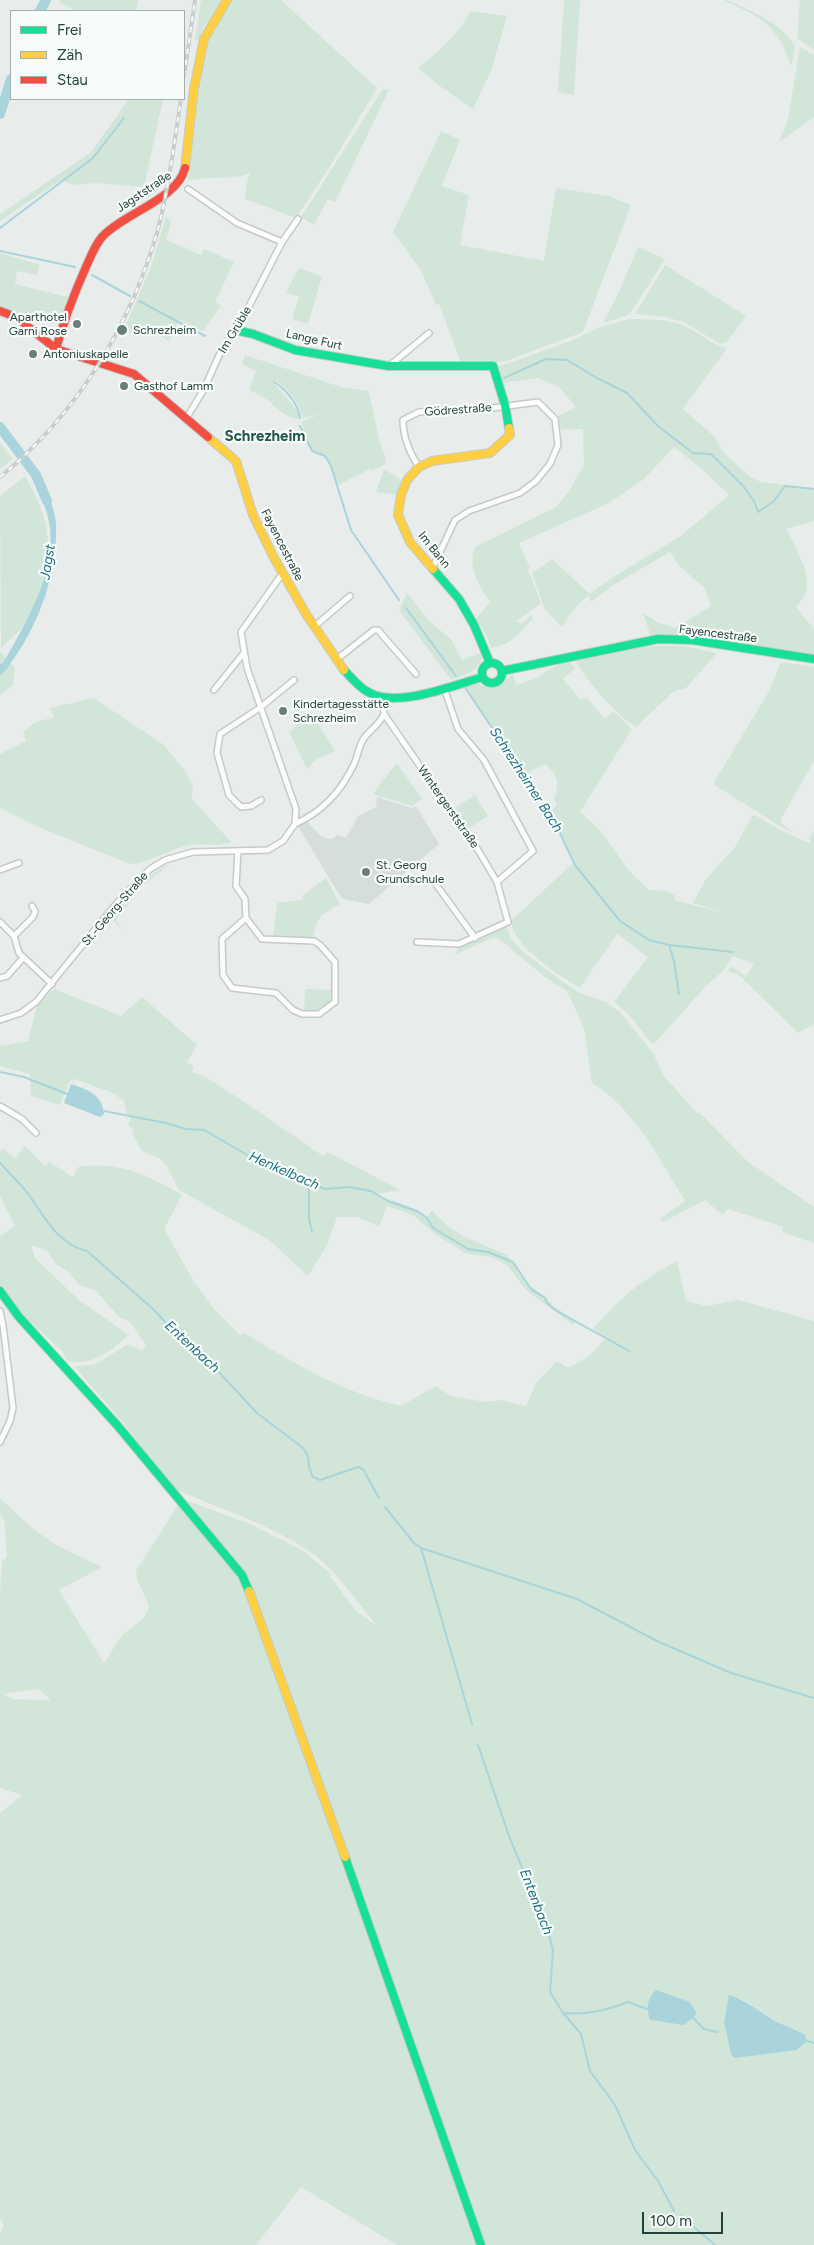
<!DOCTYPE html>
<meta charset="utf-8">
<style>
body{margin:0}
#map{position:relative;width:814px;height:2245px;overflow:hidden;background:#e8edeb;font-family:Figtree,sans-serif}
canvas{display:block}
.legend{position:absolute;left:10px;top:10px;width:175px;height:90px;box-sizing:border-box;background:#f7fbf9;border:1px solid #a3b1ad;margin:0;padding:6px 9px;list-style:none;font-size:15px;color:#24423a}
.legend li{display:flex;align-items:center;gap:10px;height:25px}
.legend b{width:25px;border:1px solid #a3b1ad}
.scale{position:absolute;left:642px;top:2212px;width:81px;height:22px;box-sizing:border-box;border:2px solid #24423a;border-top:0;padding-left:6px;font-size:15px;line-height:18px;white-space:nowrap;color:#24423a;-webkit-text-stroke:4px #f7fbf9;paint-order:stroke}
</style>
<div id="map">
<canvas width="814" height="2245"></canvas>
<ul class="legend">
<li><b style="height:6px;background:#16e098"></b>Frei</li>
<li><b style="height:6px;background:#ffcf43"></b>Zäh</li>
<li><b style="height:6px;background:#f24e42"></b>Stau</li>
</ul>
<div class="scale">100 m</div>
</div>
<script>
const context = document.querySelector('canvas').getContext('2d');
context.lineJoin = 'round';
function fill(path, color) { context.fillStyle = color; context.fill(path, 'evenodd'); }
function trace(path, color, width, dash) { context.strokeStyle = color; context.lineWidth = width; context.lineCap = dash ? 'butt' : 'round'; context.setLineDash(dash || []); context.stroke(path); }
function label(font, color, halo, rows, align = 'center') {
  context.font = font + ' Figtree,sans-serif'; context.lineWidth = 4.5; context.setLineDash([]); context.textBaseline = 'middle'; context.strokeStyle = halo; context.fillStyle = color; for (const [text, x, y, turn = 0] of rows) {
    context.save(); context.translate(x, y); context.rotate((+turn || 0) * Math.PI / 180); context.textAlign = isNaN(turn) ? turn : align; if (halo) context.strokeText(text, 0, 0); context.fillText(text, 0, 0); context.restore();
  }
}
fill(new Path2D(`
 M377,797L412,808L416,806L439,844L369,904L342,899L297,825L306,821L322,837L331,839L338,835L346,838L358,816L376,807Z`), '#d6dedb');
fill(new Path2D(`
 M60,0H138L136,11H77L59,2Z
 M201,0H223L208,25L205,24L198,41L195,40Z
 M232,0H281L377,88L334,160L296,218L245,199L246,186L250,173C231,181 209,175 188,181L201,68L208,41Z
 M564,0H580L574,95L558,92Z
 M727,0C751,11 781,22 795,46L791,67C780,28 761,16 724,1Z
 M800,0H814V50L797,38Z
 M471,11L507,16L491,71L473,109L437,84L418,68C440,51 457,35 471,11Z
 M800,47L814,55V117L779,142L788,119Z
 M383,89L389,90L340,192L335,202L328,199L314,225L301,217Z
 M128,99H163L144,187L96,183L74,185L61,180L0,221V214L90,153L118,115Z
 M441,131L460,140L442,186L469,195L460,245L544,261L556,188L609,196L631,205L583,332L506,361L462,365L439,304L436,305L420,269L393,232Z
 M166,216L171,222L166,240L201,255L204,249L234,262L215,302L221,306L203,331L179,319L169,341L144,327L139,336L124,329L151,267Z
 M638,247L665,259L632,311L626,316L603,323L618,294Z
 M0,253L40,265L37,275L17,271L15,284L68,297L60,319L34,318L29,321L17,311L0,308Z
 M665,265L746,316L727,342L720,344L684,322L665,317L635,314Z
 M299,268L322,276L308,324L292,319L299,297L286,292Z
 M630,319C650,319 670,319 689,328C702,335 713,345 727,348L683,409L714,436L722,451L750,477L761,482L814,488V521L786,529C794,544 813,577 806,593C804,598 799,603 796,607L814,629V657C761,648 706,634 651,637L643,613L657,622L675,628L711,606L704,587L680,567L670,552L615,584L591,602L589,595L578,604L562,627L545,610L532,573L552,559L590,594L610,579L681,536L729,495L703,470L674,447L644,479L609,503L519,543L530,568L528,569L541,603L517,621L521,624L531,615L533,618C519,633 512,645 491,648L487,636L476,619L490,602C479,586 467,567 475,547L556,507L569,491L584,465L583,429L561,430L557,417L576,407L559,387L538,378L503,383L498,367L570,341L600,327Z
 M245,355L341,387L369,391L379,439L386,459L384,465L372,471L370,469L338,485C332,467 330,458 312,450L301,422L320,414L303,418C300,405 288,387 275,381L274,383L298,411L299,419C285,418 278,408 267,400C262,396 255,393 249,390L256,371L242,364Z
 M0,443L13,459L0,469Z
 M384,469L403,481L397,495L376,492Z
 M25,476C34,492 42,508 46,526C53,554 38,607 21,629C15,636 7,641 1,648L0,496Z
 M407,593L429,621L451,639L462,660L483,652C482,671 466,674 451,680L399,610Z
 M649,646H684L717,653L686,688L674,691L636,727C616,715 587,682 576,661Z
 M0,652L15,668L13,685L0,695Z
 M569,661L575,668L563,679L580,699L587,698L605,719L613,711L632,729L580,812L599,829L630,872L649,890L667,891L675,896V900L731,915L693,903L706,879L735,847L752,816L755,815L780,830L809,843L811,839H808L814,831V1024L798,1033L744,980L737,974L727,971L732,967L746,976L754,964L733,956L723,971L706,986L655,1043H651L630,1016L614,1002L648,957L617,934L580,988C561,977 508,943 512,920L573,863L549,814L557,805L554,799C560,784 558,773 544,764L530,772L524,773L464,688C468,687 473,684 476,684C484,684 488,690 496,687C504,684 505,677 513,675L516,684C537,682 549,666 569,661Z
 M781,662L814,667V761L781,819V823L794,833L781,827L713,784L768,693Z
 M94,698L164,745L185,771L193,785L192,799L231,842C215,848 201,842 185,846C166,851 150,863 130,864L36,826L0,808V754L26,741L23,733L33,723L54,717L50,708Z
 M311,712L335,751L317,759L307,769L289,732Z
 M397,763L422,799L412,806L373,794L383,780Z
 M475,795L488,816L467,829L453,809Z
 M171,863L140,888L116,920L122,929L111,918C129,897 145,875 171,863Z
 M326,878L340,904C320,916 317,915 313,939L273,937L277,903L303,900V895Z
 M507,927L511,939L522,951L563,982L580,993L606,1002L621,1013L653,1053L664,1076L697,1113H700L747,1161L814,1207V1243L782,1232L783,1227L728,1209L723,1215L705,1200L663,1222L661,1218L685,1201C659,1159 635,1109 592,1083L584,1028L567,991L545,977L498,938H492L454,955L459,947L500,928Z
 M54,989L121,1016L142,997L197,1045L187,1062L194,1066L192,1072L204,1076L246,1103L323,1156L328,1152L400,1190L377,1194C393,1203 411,1203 425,1216H428L432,1211L449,1227L465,1237L507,1255L530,1286L546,1297L552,1305L576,1321L573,1325L526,1290L508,1266L494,1258L465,1253L435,1234L413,1215L387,1206L379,1226L357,1217H337L327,1245L308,1276L269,1240L179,1190L166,1165L159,1158L142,1151L132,1133L134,1129L128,1126L130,1117L149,1119L127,1115L124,1101L113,1093L75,1079L70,1081L60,1105L31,1096L30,1074L0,1066V1046L28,1041L37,1006Z
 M305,989L333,990V1000L318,1012L304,1011Z
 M25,1146L46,1167L48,1161L73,1177L78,1167C117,1161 149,1175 182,1195L164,1229L196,1285L215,1310L240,1335L244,1333C294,1363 343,1393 401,1406L436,1386L451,1396L485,1402L500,1400L526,1406L536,1383L557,1361L568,1368L588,1357L606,1338L593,1329C622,1296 639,1282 677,1261L686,1301L707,1306L738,1300L814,1321V2245H397L301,2187L256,2245H0V2235L4,2225L0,2219V1813L22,1795L0,1788V1593L2,1561L7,1557L4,1520L0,1515V1498L32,1528L56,1545L102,1567L59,1590L104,1663L122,1635L145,1617L146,1612L149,1610C148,1595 137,1588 136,1571L178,1505L251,1588L182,1499L250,1524L302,1550L331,1574L330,1576L355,1610L378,1627L337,1576L316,1556L295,1542L260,1524L172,1488L125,1425L74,1366L94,1365L128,1344L142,1351L146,1345L129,1321L119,1317L95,1290L81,1286L67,1271L57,1265L47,1251L31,1245L35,1258L79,1300L129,1335C111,1350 93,1367 67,1361L62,1351L26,1318L5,1290L3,1291L0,1286V1236L15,1226L0,1196V1152L3,1149L15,1158ZM38,1689L51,1700L13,1699L3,1694ZM729,1996L746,2001L770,2018L805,2035L769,2053L735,2058L731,2055L724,2022ZM649,1998L663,2022L650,2020Z`), '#d1e6d8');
fill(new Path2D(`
 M45,486C49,498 55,511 56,523C58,570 41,619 15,657C10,663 7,671 0,675V664L3,663C26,623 58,569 49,522C47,512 43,502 40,492Z
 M71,1084C88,1090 102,1094 104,1114L100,1117L64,1103Z
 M656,1990L690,2002L697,2014L684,2025L650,2020C646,2008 647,1999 656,1990Z
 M729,1995C745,2000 756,2009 770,2018C781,2025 794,2028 805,2035L807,2041L797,2050L735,2058L731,2055L724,2022Z`), '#a9d4db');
trace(new Path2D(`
 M0,228L93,158L124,118
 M0,251L75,267
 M92,275L130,296
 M139,301L205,336
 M504,378L546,359L567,360L597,378L627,393L658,426L693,453L711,454L744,487L754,501L758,512L774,501L785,486L814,489
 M274,382C286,389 299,405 300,418
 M300,426L312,451L325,456L331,466L351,530L399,600
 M406,608L456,676
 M466,689L554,820L575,865L620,921L649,940L669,945L733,952
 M669,945L674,961L679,994
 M0,1072L24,1077L67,1094
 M104,1111L166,1123L186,1129L204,1130L249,1156L276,1166L309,1183L325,1189L349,1187L371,1191L388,1201L419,1212L427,1218L433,1228L468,1249L488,1252L513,1262L531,1289L545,1298L547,1303L555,1310L629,1351
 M0,1163C10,1174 21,1184 29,1195C45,1218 58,1244 87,1251L153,1309L185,1343L214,1367L257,1413L303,1448L308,1456L309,1467L313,1477L320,1480L358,1467L363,1469L379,1498
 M309,1183V1219L312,1232
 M385,1507L414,1543L421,1548L472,1724
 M421,1548L577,1599L657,1641L731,1673L814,1698
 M478,1745L509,1836L548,1931L553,1950L550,1992L563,2013L581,2034L590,2071L615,2105L635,2150L658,2181L674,2211
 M565,2013C588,2015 607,2010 628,2002L647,2009
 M693,2018L704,2029L718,2032
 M807,2041L814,2043
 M681,2216L715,2245`), '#a9d4db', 2);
trace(new Path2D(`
 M40,11L46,0
 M0,114L11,79
 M0,427L36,475L47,501`), '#a9d4db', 10);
const street = new Path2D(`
 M188,189L237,223L282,242
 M389,366L429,333
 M187,417L203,391L221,351L241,322L282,242L298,219
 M419,467C409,452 403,438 403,420L419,412L485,409L538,402L555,419L558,445L550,464L536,481L520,493L469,511L455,520L433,567
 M315,626L350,596
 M336,660L374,630H378L416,674
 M444,688L458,729L484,760L533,851L497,882
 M214,690L243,654
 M382,697L384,714L478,850L497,882L508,922L459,944L417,942
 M261,800L251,806L241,807L229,795L217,753L220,734L261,707L294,680
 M295,824C322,812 342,790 354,764C358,756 359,745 364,738C371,729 379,725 384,714
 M238,851L236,886L245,899L246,918L262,939L314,941L320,945L335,962V1002L319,1014H302L293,1010L276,993L232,988L223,975L222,939L246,918
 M0,870L19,863
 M435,883L475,938
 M0,922L14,936L19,953L52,984
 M14,936L33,917L35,911L32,906
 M0,978L7,976L23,958
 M0,1020L21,1013L36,1002L116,904L150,869L165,860L193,852L268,850L283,841L295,824L296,809L247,668L241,632L282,574
 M0,1106L22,1119L36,1133
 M0,1311L3,1325L13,1408L10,1421L0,1442`);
const fast = new Path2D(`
 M235,330L253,334L295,350L388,366H493L505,405L509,428
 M433,569L459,599L474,625L490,663
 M482 673a10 10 0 1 1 20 0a10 10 0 1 1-20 0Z
 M344,670C352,678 359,688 370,693C399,708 454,685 483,677
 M502,671L658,639L692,640L814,659
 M0,1291L19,1317L117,1425L242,1575L249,1591
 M345,1857L481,2245`);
const slow = new Path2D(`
 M185,168L194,88L204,39L227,0
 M208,437L236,461L253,515L273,556L306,614L344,670
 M433,569L410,542L398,515L401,495L407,480L419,467L432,461L490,453L510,435L509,428
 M249,1591L345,1857`);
const jam = new Path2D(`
 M0,311L16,317L56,349L134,374L208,437
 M56,349C64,320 74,294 86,267C91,256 95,245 102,237C124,213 178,199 185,168`);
trace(street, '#c5cac8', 8);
trace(fast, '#c3cbc8', 10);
trace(slow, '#c3cbc8', 10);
trace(jam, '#c3cbc8', 10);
trace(street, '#fcfcfc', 5);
trace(fast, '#16e098', 8);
trace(slow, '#ffcf43', 8);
trace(jam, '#f24e42', 8);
const rail = new Path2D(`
 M184,76L195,0
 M0,477C77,414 129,328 157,233C169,189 174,143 181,99`);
trace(rail, '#c9cdcc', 4);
trace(rail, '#f7fbf9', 2, [5.5]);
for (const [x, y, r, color] of [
 [77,324,5,"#697e78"],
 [122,330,6,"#697e78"],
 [33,354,5,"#697e78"],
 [124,386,5,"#697e78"],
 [283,711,5,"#697e78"],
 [366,872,5,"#697e78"]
]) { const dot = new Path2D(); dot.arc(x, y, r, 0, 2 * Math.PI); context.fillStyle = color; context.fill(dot); trace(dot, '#f7fbf9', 2); }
label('12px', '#24423a', '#f7fbf9', [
 ["Jagststraße",144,192,-34],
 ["Im Grüble",235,330,-59],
 ["Lange Furt",314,340,13],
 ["Gödrestraße",458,410,-4],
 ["Fayencestraße",282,545,63],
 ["Im Bann",434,550,51],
 ["Fayencestraße",718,634,7],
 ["Wintergerststraße",448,807,55],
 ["St.-Georg-Straße",115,909,-49]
]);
label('12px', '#24423a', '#f7fbf9', [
 ["Aparthotel",67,317,"right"],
 ["Garni Rose",67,331,"right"],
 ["Schrezheim",133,330],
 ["Antoniuskapelle",43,354],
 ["Gasthof Lamm",134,386],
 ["Kindertagesstätte",293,704],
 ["Schrezheim",293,718],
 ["St. Georg",376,865],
 ["Grundschule",376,879]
], 'left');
label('italic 14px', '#1c6f80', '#f7fbf9', [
 ["Jagst",48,562,-81],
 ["Schrezheimer Bach",526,780,57],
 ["Henkelbach",284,1171,24],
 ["Entenbach",192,1347,43],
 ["Entenbach",536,1902,69]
]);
label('bold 15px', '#1f5548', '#f7fbf9', [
 ["Schrezheim",265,437]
]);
</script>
